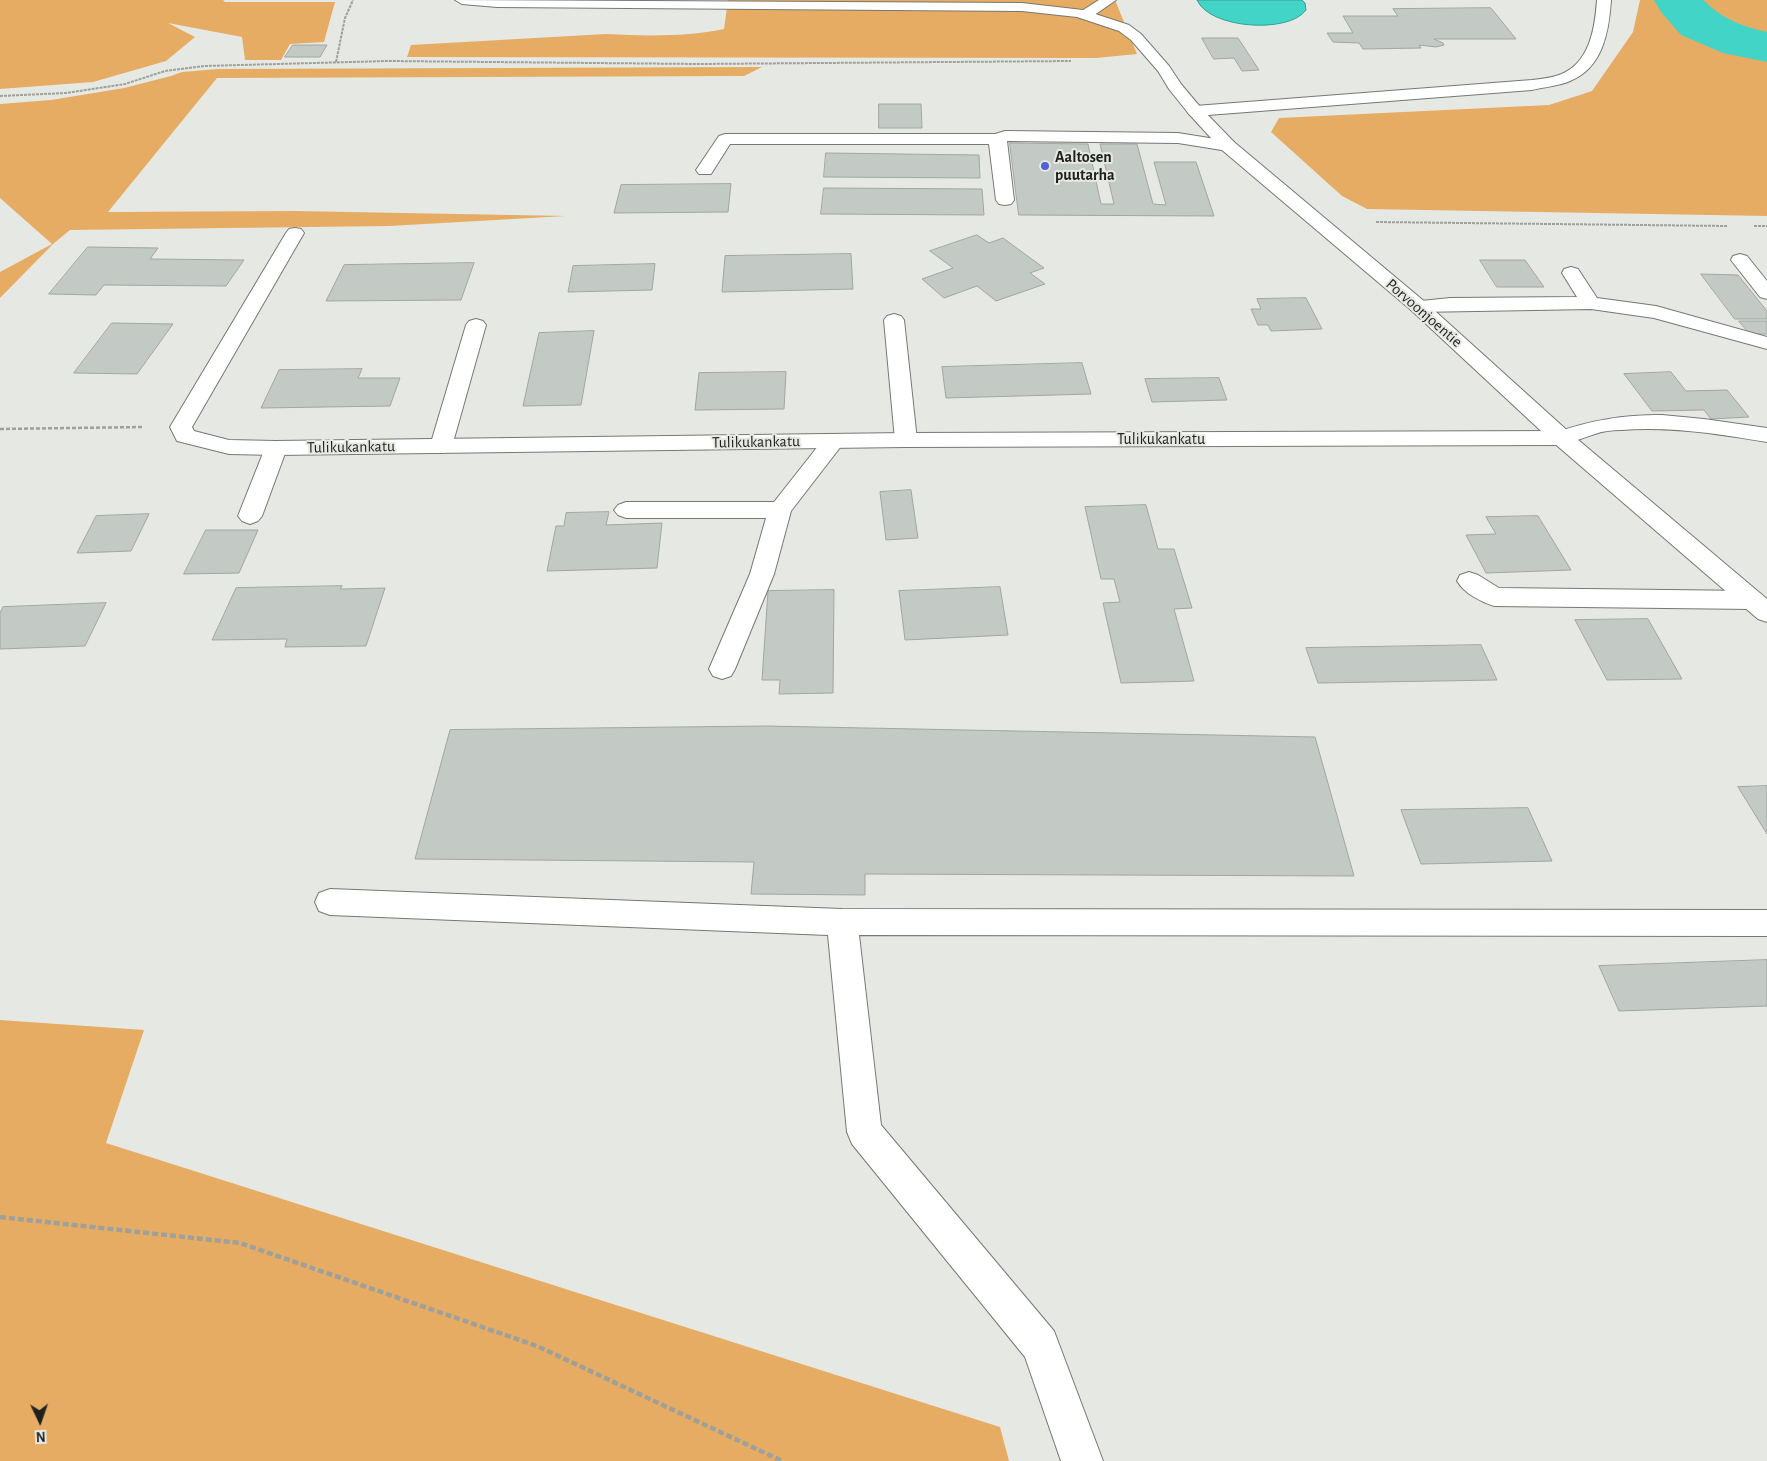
<!DOCTYPE html>
<style>
body{margin:0}
#map{position:relative;width:1767px;height:1461px;overflow:hidden;background:#e6e9e3;font-family:"Alegreya Sans",sans-serif}
canvas{display:block}
.north{position:absolute;left:15px;top:1396px;width:50px;height:50px;-webkit-text-stroke:4px #e6e9e3;paint-order:stroke;rotate:177deg;font-size:14px;font-weight:700;line-height:20px;text-align:center;color:#1f201e}
.north::after{content:'';display:block;margin:auto;width:18px;height:22px;background:#1f201e;clip-path:polygon(50% 0,100% 100%,50% 72%,0 100%)}
</style>
<div id="map">
<canvas width="1767" height="1461"></canvas>
<div class="north">N</div>
</div>
<script>
const context = document.querySelector('canvas').getContext('2d');
context.lineJoin = 'round';
function fill(path, color) { context.fillStyle = color; context.fill(path, 'evenodd'); }
function trace(path, color, width, dash) { context.strokeStyle = color; context.lineWidth = width; context.lineCap = dash ? 'butt' : 'round'; context.setLineDash(dash || []); context.stroke(path); }
function label(font, color, halo, rows, align = 'center') {
  context.font = font + ' "Alegreya Sans",sans-serif'; context.lineWidth = 4; context.setLineDash([]); context.textBaseline = 'middle'; context.strokeStyle = halo; context.fillStyle = color; for (const [text, x, y, turn = 0] of rows) {
    context.save(); context.translate(x, y); context.rotate((+turn || 0) * Math.PI / 180); context.textAlign = isNaN(turn) ? turn : align; if (halo) context.strokeText(text, 0, 0); context.fillText(text, 0, 0); context.restore();
  }
}
fill(new Path2D(`
 M0,0H223L225,2H335L324,42L290,44L281,60H245L242,37L168,23L195,37L166,61L93,82L0,89Z
 M728,0H1115L1137,54L1096,58L407,57L411,45L606,34C645,36 686,37 724,29Z
 M1640,0H1767V216L1367,209L1342,196L1271,132L1279,118L1549,105L1592,91L1633,32Z
 M762,67L744,76L217,78L108,212L294,211L566,216L389,226L70,230L53,244L0,298V272L52,244L0,198V104L51,100L124,88L171,76L182,72L218,69Z
 M0,1020L144,1030L106,1143L1000,1427L1009,1461H0Z`), '#e6ac64');
const water = new Path2D(`
 M1197,0H1302L1305,3L1306,10C1289,34 1209,29 1197,0Z`);
fill(water, '#42d4c7');
trace(water, '#389e94', 1);
fill(new Path2D(`
 M1654,0H1703C1721,18 1743,27 1767,32V62L1723,53L1681,35L1661,12Z`), '#42d4c7');
const building = new Path2D(`
 M1491,8L1516,39H1434L1443,43L1444,45L1436,47L1419,45L1421,48L1363,49L1359,43L1333,42L1327,33H1353L1343,16H1398L1393,9Z
 M1202,38H1238L1259,70L1242,71L1234,58L1214,59Z
 M293,45H327L320,57H285Z
 M879,104H921L922,128H879Z
 M1010,143L1088,144L1101,204H1114L1100,144H1137L1153,204L1166,205L1154,162H1196L1214,216L1019,215Z
 M826,153L979,155L980,178L824,177Z
 M731,184L728,212L614,213L621,185Z
 M824,188L982,189L984,215L821,214Z
 M977,235L989,243L1003,238L1044,268L1030,273L1045,284L996,301L977,286L944,298L922,279L953,268L930,251Z
 M88,247L158,248L150,259L244,260L226,286L104,285L96,295L49,294Z
 M851,254L853,289L722,292L725,256Z
 M1480,260H1525L1544,287H1497Z
 M474,263L461,300L326,301L344,265Z
 M655,264L652,290L568,292L573,266Z
 M1701,274L1738,275L1767,311V319H1735Z
 M1306,298L1322,329L1271,331L1268,325H1258L1251,309H1261L1257,299Z
 M1739,321H1767V334H1750Z
 M112,323L173,324L137,374L74,373Z
 M594,331L581,405L523,406L539,333Z
 M1082,363L1091,394L946,398L942,367Z
 M362,369L358,378H400L390,406L261,408L279,370Z
 M786,372L784,409L695,410L699,373Z
 M1671,372L1686,391L1727,390L1749,417L1711,419L1704,410L1652,411L1624,374Z
 M1219,378L1227,400L1152,402L1145,379Z
 M911,490L918,538L886,540L880,492Z
 M1146,505L1158,549H1174L1192,608L1174,609L1194,681L1121,683L1103,603L1120,602L1114,579H1101L1085,507Z
 M609,512L606,525L662,523L657,568L547,571L556,526H564L566,513Z
 M149,514L131,551L77,553L96,516Z
 M1538,516L1571,570L1486,573L1466,535L1496,534L1486,517Z
 M206,530H258L239,573L184,574Z
 M342,586L340,589L385,588L366,646L285,647L287,639L212,640L236,588Z
 M1000,587L1008,635L905,640L899,591Z
 M834,590L833,693L779,694L780,680H762L768,591Z
 M106,603L85,646L0,649V613L3,607Z
 M1648,619L1682,679L1607,680L1575,620Z
 M1481,645L1497,680L1318,683L1306,648Z
 M766,726L1315,737L1354,876L865,874V895L751,894L754,862L415,859L450,730Z
 M1767,786V834L1738,787Z
 M1528,808L1552,861L1421,864L1401,810Z
 M1767,960V1006L1619,1011L1599,966Z`);
fill(building, '#c3c9c5');
trace(building, '#a0a6a2', 1);
const service = new Path2D(`
 M1597,0H1611C1609,31 1603,68 1570,81C1559,86 1544,87 1532,90L1195,116L1189,114L1187,111L1189,108L1195,106L1532,80C1541,79 1550,78 1559,75C1590,64 1595,28 1597,0Z
 M1005,131L1178,133L1228,141L1234,142L1236,146L1234,150L1228,151L1178,143L1007,141L1014,200L1011,204L1005,205L999,204L996,200L989,144H730L711,174H699L696,170L719,136L725,134H995Z
 M1740,254L1747,256L1767,281V299L1760,297L1731,260L1733,256Z
 M1571,267L1578,269L1597,298L1656,306L1767,337V349L1654,318L1591,309L1418,312L1411,310L1408,306L1411,302L1450,298L1577,297L1562,273L1564,269Z
 M894,314L901,316L904,320L917,440L914,445L906,447L898,445L895,440L884,320L887,316Z
 M476,319L483,321L486,325L452,446L449,451L441,453L433,451L430,446L466,325L469,321Z
 M1662,415L1704,419L1767,428V442C1719,434 1670,426 1621,430C1613,430 1603,431 1595,434C1581,438 1568,446 1554,443L1551,438L1554,433C1592,420 1622,415 1662,415Z
 M834,434L842,436L845,441L791,511L774,574L735,669L731,676L722,679L713,676L709,669L750,574L766,518H626L618,515L614,510L618,505L626,502H774L826,436Z
 M276,441L284,443L287,448L262,516L258,521L250,524L242,521L238,516L265,448L268,443Z
 M1469,572L1478,575L1499,588L1752,591L1761,594L1765,600L1761,606L1752,609L1494,606C1481,602 1464,593 1457,581L1460,575Z
 M330,889L842,909L1767,910V936L859,935L881,1125L1054,1331L1103,1461H1061L1025,1357L852,1144L847,1132L828,935L330,915L319,911L315,902L319,893Z`);
const minor = new Path2D(`
 M1099,0H1116L1090,18H1080L1078,15L1080,12Z
 M295,228L301,229L304,233L192,427L194,431L229,440L276,441L906,433L1562,431L1570,433L1573,438L1570,443L1562,445L906,447L276,455L229,454L177,441L170,427L286,233L289,229Z`);
const tertiary = new Path2D(`
 M455,0L1022,3L1083,10L1129,25L1141,34L1169,66L1181,84L1201,108L1234,142L1425,302L1570,433L1767,599V622L1758,619L1554,443L1411,310L1222,150L1189,114L1169,89L1158,71L1131,40L1119,31L1077,17L1022,11L497,7L462,4Z`);
trace(service, '#767873', 2);
trace(minor, '#767873', 2);
trace(tertiary, '#767873', 2);
trace(new Path2D(`
 M336,62L345,18L353,0
 M0,96L66,93L125,84L165,71L204,66L388,61L698,64L1071,61
 M1376,222L1727,226
 M1754,226H1767`), '#9da09b', 2, [3, 1]);
trace(new Path2D(`
 M0,429L144,427`), '#9da09b', 2.5, [4, 2]);
trace(new Path2D(`
 M0,1217L240,1243L537,1346L782,1461`), '#9da09b', 4.5, [6, 3]);
fill(service, '#fff');
fill(minor, '#fff');
fill(tertiary, '#fff');
for (const [x, y, r, color] of [
 [1045,166,5,"#5060d6"]
]) { const dot = new Path2D(); dot.arc(x, y, r, 0, 2 * Math.PI); context.fillStyle = color; context.fill(dot); trace(dot, '#e6e9e3', 2); }
label('bold 16px', '#1f201e', '#e6e9e3', [
 ["Aaltosen",1055,157],
 ["puutarha",1055,175]
], 'left');
label('16px', '#1f201e', '#e6e9e3', [
 ["Porvoonjoentie",1424,313,41],
 ["Tulikukankatu",1161,439],
 ["Tulikukankatu",756,442,-1],
 ["Tulikukankatu",351,447,-1]
]);
</script>
